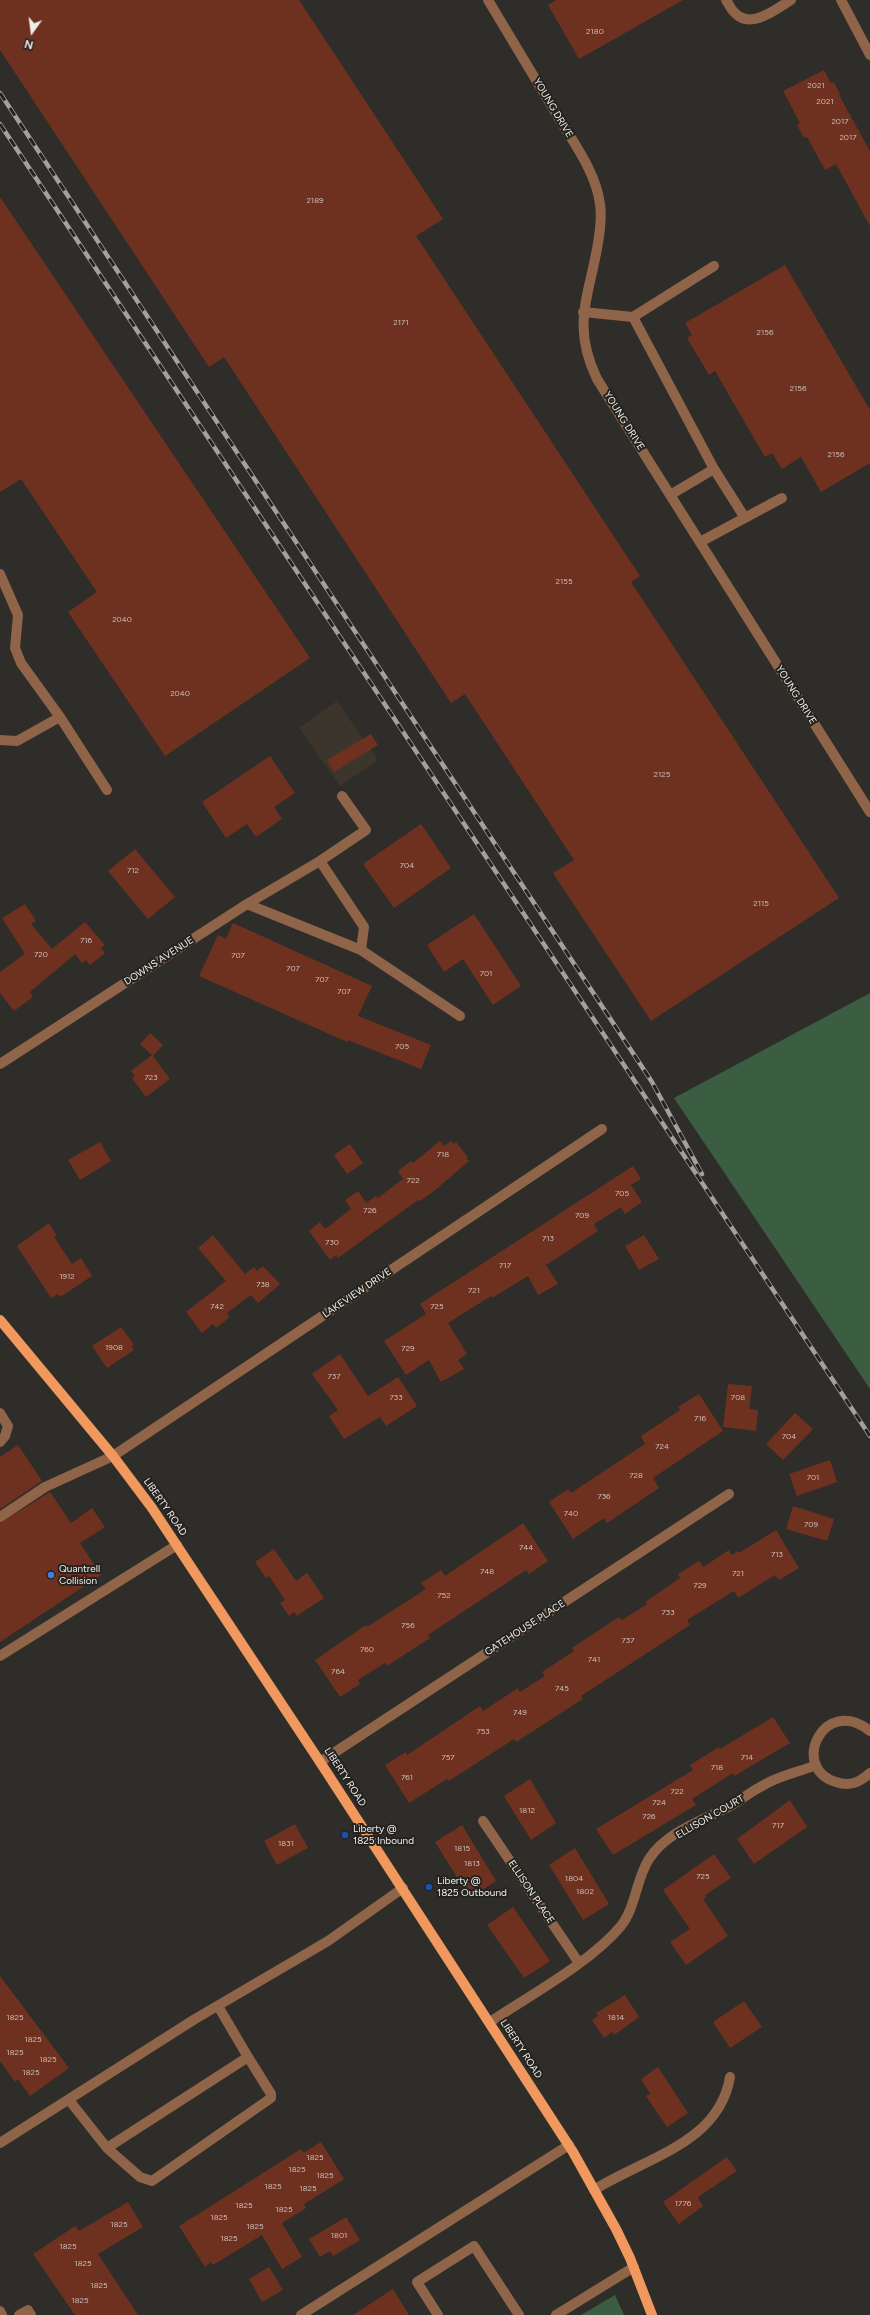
<!DOCTYPE html>
<style>
body{margin:0}
#map{position:relative;width:870px;height:2315px;overflow:hidden;background:#2f2d29;font-family:Figtree,sans-serif}
canvas{display:block}
.north{position:absolute;left:12px;top:12px;width:40px;height:40px;-webkit-text-stroke:3px #25231f;paint-order:stroke;rotate:194deg;font-size:11px;font-weight:700;line-height:16px;text-align:center;color:#eeedea}
.north::after{content:'';display:block;margin:auto;width:14px;height:18px;background:#eeedea;clip-path:polygon(50% 0,100% 100%,50% 72%,0 100%)}
</style>
<div id="map">
<canvas width="870" height="2315"></canvas>
<div class="north">N</div>
</div>
<script>
const context = document.querySelector('canvas').getContext('2d');
context.lineJoin = 'round';
function fill(path, color) { context.fillStyle = color; context.fill(path, 'evenodd'); }
function trace(path, color, width, dash) { context.strokeStyle = color; context.lineWidth = width; context.lineCap = dash ? 'butt' : 'round'; context.setLineDash(dash || []); context.stroke(path); }
function label(font, color, halo, rows, align = 'center') {
  context.font = font + ' Figtree,sans-serif'; context.lineWidth = 4; context.setLineDash([]); context.textBaseline = 'middle'; context.strokeStyle = halo; context.fillStyle = color; for (const [text, x, y, turn = 0] of rows) {
    context.save(); context.translate(x, y); context.rotate((+turn || 0) * Math.PI / 180); context.textAlign = isNaN(turn) ? turn : align; if (halo) context.strokeText(text, 0, 0); context.fillText(text, 0, 0); context.restore();
  }
}
fill(new Path2D(`
 M337,701L378,760L340,786L299,728Z`), '#3b352c');
fill(new Path2D(`
 M870,993V1389L674,1098Z
 M615,2295L624,2315H581Z`), '#3b5d41');
fill(new Path2D(`
 M0,0H299L443,219L416,236L640,576L631,582L839,898L651,1021L553,873L574,860L465,694L451,703L224,357L209,367L0,50Z
 M556,0H683L579,59L548,5Z
 M824,70L831,83L834,82L840,94L839,95L870,151V226L836,164L825,170L807,137L804,138L797,125L800,123L783,91Z
 M0,197L310,658L165,756L68,612L97,592L21,479L0,492Z
 M785,265L870,410V463L821,492L801,457L782,469L772,453L765,457L715,371L709,375L687,338L692,335L685,323Z
 M371,734L378,745L334,772L327,760Z
 M270,756L295,793L274,807L282,819L256,837L247,824L226,838L202,802Z
 M421,824L451,868L394,908L363,864Z
 M135,849L175,897L148,919L108,871Z
 M25,904L36,921L31,924L52,949L85,922L105,945L101,948L105,953L90,965L86,960L82,963L75,954L30,992L33,997L14,1011L0,993V972L25,954L2,918Z
 M474,914L521,986L493,1005L463,959L444,972L427,945Z
 M233,923L372,986L358,1016L431,1045L421,1069L348,1040L347,1042L199,976L218,935L226,939Z
 M150,1033L163,1045L153,1056L140,1044Z
 M152,1055L170,1079L146,1097L132,1078L135,1076L131,1071Z
 M440,1141L444,1146L451,1141L454,1144L456,1142L468,1157L466,1158L469,1161L434,1191L420,1201L418,1200L338,1258L336,1255L330,1260L309,1231L320,1222L325,1229L351,1209L345,1200L358,1191L366,1203L376,1196L378,1198L403,1179L398,1171L411,1161L413,1163Z
 M100,1142L111,1161L80,1180L68,1160Z
 M350,1144L363,1163L347,1174L334,1155Z
 M633,1166L641,1179L631,1185L642,1202L625,1214L621,1207L594,1224L598,1231L546,1265L558,1284L538,1295L528,1276L492,1298L491,1296L448,1323L467,1354L458,1360L464,1369L441,1382L429,1360L406,1375L384,1341L426,1314L420,1304Z
 M49,1223L57,1236L54,1237L72,1264L81,1258L92,1276L60,1297L58,1294L51,1298L17,1246Z
 M213,1235L245,1274L254,1267L257,1271L263,1266L280,1284L258,1303L251,1295L227,1313L230,1317L216,1328L213,1324L202,1333L186,1312L226,1281L198,1248Z
 M644,1235L659,1259L639,1270L625,1246Z
 M121,1327L134,1345L132,1347L134,1350L107,1368L92,1346Z
 M340,1354L368,1396L398,1377L417,1406L386,1426L380,1417L344,1439L329,1416L338,1410L312,1374Z
 M728,1384L752,1386L749,1409L758,1410L756,1431L723,1427Z
 M699,1394L723,1431L653,1478L659,1488L607,1523L604,1518L573,1539L549,1502L568,1489L571,1493L645,1444L641,1436L680,1410L678,1407Z
 M795,1413L813,1429L783,1460L766,1444Z
 M18,1445L42,1481L0,1509V1457Z
 M830,1460L837,1482L797,1496L789,1474Z
 M50,1492L71,1523L92,1508L105,1527L80,1543L101,1575L0,1642V1523Z
 M793,1506L834,1519L827,1541L786,1529Z
 M523,1523L548,1561L529,1574L526,1570L428,1635L430,1638L387,1666L385,1663L358,1680L360,1684L340,1697L315,1660L366,1625L367,1627L426,1589L421,1583L441,1570L445,1576Z
 M776,1530L799,1568L779,1580L775,1575L738,1598L734,1591L687,1620L690,1625L581,1696L583,1699L516,1742L514,1739L449,1781L447,1779L409,1803L385,1765L406,1752L407,1755L480,1706L483,1711L518,1688L520,1692L545,1676L542,1672L574,1651L572,1648L619,1617L622,1620L647,1604L645,1602L680,1578L678,1574L699,1561L703,1567L729,1550L732,1555L738,1551L739,1553Z
 M274,1549L296,1581L307,1573L324,1598L297,1616L294,1612L289,1616L280,1603L285,1600L269,1576L266,1578L255,1562Z
 M773,1717L790,1743L734,1776L733,1773L692,1799L696,1805L613,1855L596,1829L693,1770L690,1765L719,1747L720,1749Z
 M530,1779L556,1823L531,1840L504,1796Z
 M790,1800L807,1827L754,1864L737,1839Z
 M295,1824L308,1848L277,1865L264,1841Z
 M462,1825L496,1881L470,1898L435,1842Z
 M575,1848L609,1904L583,1920L549,1865Z
 M714,1854L731,1878L705,1895L707,1897L703,1899L728,1936L686,1965L670,1942L690,1929L663,1890Z
 M513,1907L550,1961L524,1978L487,1925Z
 M0,1976L69,2068L30,2096L18,2079L15,2082L0,2061Z
 M625,1995L639,2017L614,2035L612,2032L604,2038L592,2020L598,2016L596,2013Z
 M744,2001L762,2027L730,2048L713,2022Z
 M658,2067L688,2113L667,2127L646,2096L650,2094L641,2079Z
 M321,2142L344,2179L304,2204L306,2208L282,2223L302,2257L282,2269L262,2235L213,2265L211,2262L205,2267L179,2226L301,2149L303,2153Z
 M727,2157L737,2171L701,2195L698,2198L703,2206L679,2224L663,2202Z
 M128,2202L143,2227L98,2254L138,2315H75L33,2254L75,2226L79,2231Z
 M346,2217L360,2240L333,2256L330,2251L320,2257L309,2239Z
 M269,2267L283,2290L262,2302L249,2279Z
 M393,2289L409,2315H353Z`), '#6e3120');
trace(new Path2D(`
 M488,0C511,38 534,76 557,115C573,142 596,172 600,204C602,217 600,231 598,243C589,298 571,324 597,379L870,812
 M726,0C729,4 731,10 735,13C751,30 776,9 791,0
 M841,0L870,55
 M583,312L633,317L714,469L670,495
 M633,317L714,266
 M714,469L745,518
 M700,542L782,498
 M0,574L18,615L15,648L21,663L60,717L17,741L0,740
 M60,717L107,790
 M247,904L361,950L364,927L320,861
 M361,950L460,1016
 M0,1064L247,904L320,861L366,830L342,796
 M0,1413L8,1426L5,1436L0,1442
 M0,1517L45,1487L113,1456L602,1129
 M0,1656L177,1545
 M870,1731C824,1694 789,1768 836,1782C850,1787 860,1782 870,1773
 M320,1762L729,1494
 M483,1821L579,1963
 M490,2022C530,1995 590,1963 621,1926C636,1907 636,1879 649,1859C667,1831 704,1820 732,1805C742,1799 752,1791 762,1786C778,1776 799,1772 816,1765
 M69,2100L107,2148L248,2057L218,2006
 M0,2143L195,2019L328,1941L403,1888
 M107,2148L140,2177L152,2181L271,2098V2094L248,2057
 M594,2190C644,2158 719,2144 730,2077
 M0,2311L2,2315
 M19,2315L28,2310L31,2315
 M301,2315L569,2145
 M438,2315L417,2282L474,2246L519,2315
 M556,2315L634,2267`), '#8f6448', 10);
trace(new Path2D(`
 M0,1320L113,1456L152,1508L320,1762L573,2152L616,2229L630,2258L652,2315`), '#f0985d', 10);
const rail = new Path2D(`
 M0,93L652,1082L702,1174
 M0,124L870,1436`);
trace(rail, '#a2a19e', 4.5);
trace(rail, '#25231f', 3, [9]);
for (const [x, y, r, color] of [
 [51,1575,4,"#3f7fe0"],
 [345,1835,4,"#1a4fb4"],
 [429,1887,4,"#1a4fb4"]
]) { const dot = new Path2D(); dot.arc(x, y, r, 0, 2 * Math.PI); context.fillStyle = color; context.fill(dot); trace(dot, '#25231f', 1.5); }
label('8px', '#cebeb8', null, [
 ["2180",595,32],
 ["2021",816,86],
 ["2021",825,102],
 ["2017",840,122],
 ["2017",848,138],
 ["2189",315,201],
 ["2171",401,323],
 ["2156",765,333],
 ["2156",798,389],
 ["2156",836,455],
 ["2155",564,582],
 ["2040",122,620],
 ["2040",180,694],
 ["2125",662,775],
 ["704",407,866],
 ["712",133,871],
 ["2115",761,904],
 ["716",86,941],
 ["720",41,955],
 ["707",238,956],
 ["707",293,969],
 ["701",486,974],
 ["707",322,980],
 ["707",344,992],
 ["705",402,1047],
 ["723",151,1078],
 ["718",443,1155],
 ["722",413,1181],
 ["705",622,1194],
 ["726",370,1211],
 ["709",582,1216],
 ["713",548,1239],
 ["730",332,1243],
 ["717",505,1266],
 ["1912",67,1277],
 ["738",263,1285],
 ["721",474,1291],
 ["742",217,1307],
 ["725",437,1307],
 ["1908",114,1348],
 ["729",408,1349],
 ["737",334,1377],
 ["733",396,1398],
 ["708",738,1398],
 ["716",700,1419],
 ["704",789,1437],
 ["724",662,1447],
 ["728",636,1476],
 ["701",813,1478],
 ["736",604,1497],
 ["740",571,1514],
 ["709",811,1525],
 ["744",526,1548],
 ["713",777,1555],
 ["748",487,1572],
 ["721",738,1574],
 ["729",700,1586],
 ["752",444,1596],
 ["733",668,1613],
 ["756",408,1626],
 ["737",628,1641],
 ["760",367,1650],
 ["741",594,1660],
 ["764",338,1672],
 ["745",562,1689],
 ["749",520,1713],
 ["753",483,1732],
 ["757",448,1758],
 ["714",747,1758],
 ["718",717,1768],
 ["761",407,1778],
 ["722",677,1792],
 ["724",659,1803],
 ["1812",527,1811],
 ["726",649,1817],
 ["717",778,1826],
 ["1831",286,1844],
 ["1815",462,1849],
 ["1813",472,1864],
 ["725",703,1877],
 ["1804",574,1879],
 ["1802",585,1892],
 ["1825",15,2018],
 ["1814",616,2018],
 ["1825",33,2040],
 ["1825",15,2053],
 ["1825",48,2060],
 ["1825",31,2073],
 ["1825",315,2158],
 ["1825",297,2170],
 ["1825",325,2176],
 ["1825",273,2187],
 ["1825",308,2189],
 ["1776",683,2204],
 ["1825",244,2206],
 ["1825",284,2210],
 ["1825",219,2218],
 ["1825",119,2225],
 ["1825",255,2227],
 ["1801",339,2236],
 ["1825",229,2239],
 ["1825",68,2247],
 ["1825",83,2264],
 ["1825",99,2286],
 ["1825",80,2301]
]);
label('10px', '#eeedea', '#25231f', [
 ["YOUNG DRIVE",553,108,59],
 ["YOUNG DRIVE",624,421,58],
 ["YOUNG DRIVE",796,695,58],
 ["DOWNS AVENUE",159,961,-33],
 ["LAKEVIEW DRIVE",357,1293,-34],
 ["LIBERTY ROAD",165,1507,55],
 ["GATEHOUSE PLACE",525,1628,-33],
 ["LIBERTY ROAD",345,1777,57],
 ["ELLISON COURT",710,1817,-30],
 ["ELLISON PLACE",531,1892,56],
 ["LIBERTY ROAD",521,2049,57]
]);
label('10px', '#eeedea', '#25231f', [
 ["Quantrell",59,1569],
 ["Collision",59,1581],
 ["Liberty @",353,1829],
 ["1825 Inbound",353,1841],
 ["Liberty @",437,1881],
 ["1825 Outbound",437,1893]
], 'left');
</script>
